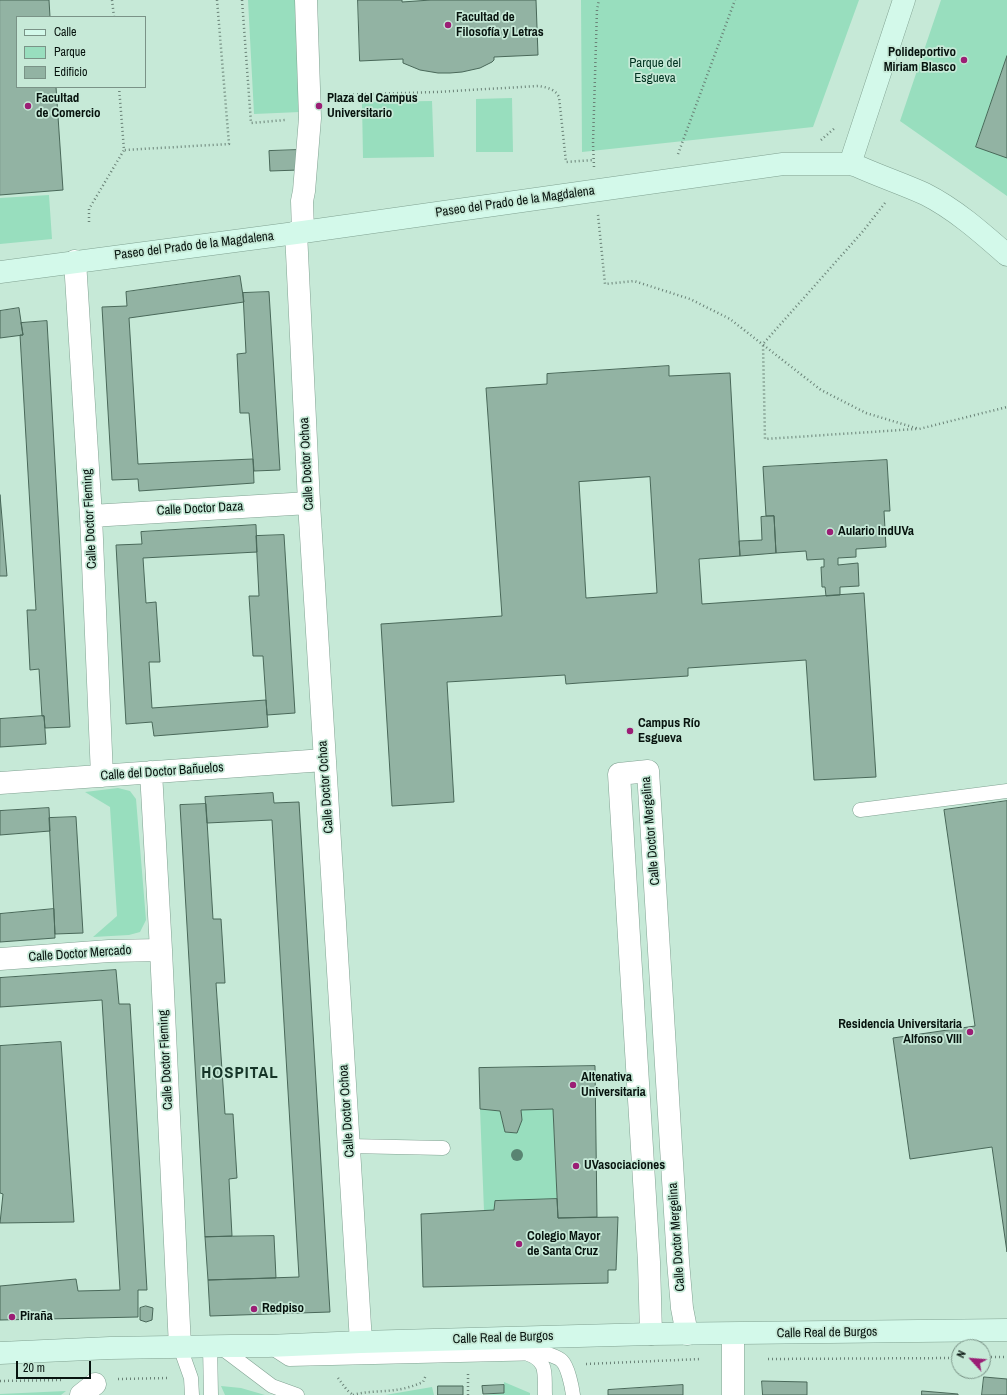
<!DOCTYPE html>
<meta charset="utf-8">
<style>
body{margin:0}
#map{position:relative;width:1007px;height:1395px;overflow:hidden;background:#c6e9d7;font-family:"Archivo Narrow",sans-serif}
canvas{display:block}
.legend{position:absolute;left:16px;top:16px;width:130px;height:72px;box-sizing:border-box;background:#c6e9d7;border:1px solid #7a9387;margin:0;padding:5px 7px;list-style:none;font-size:12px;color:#07130e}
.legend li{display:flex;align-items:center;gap:8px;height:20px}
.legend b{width:20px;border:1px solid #7a9387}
.north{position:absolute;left:951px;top:1339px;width:40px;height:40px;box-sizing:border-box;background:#c6e9d7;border:1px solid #7a9387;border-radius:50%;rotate:296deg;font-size:11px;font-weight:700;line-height:16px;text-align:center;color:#07130e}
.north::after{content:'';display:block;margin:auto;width:14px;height:18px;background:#9b1e75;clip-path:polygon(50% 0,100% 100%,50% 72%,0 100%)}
.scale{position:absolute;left:16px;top:1361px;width:75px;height:18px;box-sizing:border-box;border:2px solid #07130e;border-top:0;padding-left:5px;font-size:12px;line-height:14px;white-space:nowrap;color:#07130e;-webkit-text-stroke:3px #c6e9d7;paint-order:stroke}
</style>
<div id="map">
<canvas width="1007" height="1395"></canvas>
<ul class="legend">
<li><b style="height:5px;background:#d3f9ea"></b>Calle</li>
<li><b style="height:11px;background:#98debe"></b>Parque</li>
<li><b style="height:11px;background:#92b3a3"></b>Edificio</li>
</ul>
<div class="north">N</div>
<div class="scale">20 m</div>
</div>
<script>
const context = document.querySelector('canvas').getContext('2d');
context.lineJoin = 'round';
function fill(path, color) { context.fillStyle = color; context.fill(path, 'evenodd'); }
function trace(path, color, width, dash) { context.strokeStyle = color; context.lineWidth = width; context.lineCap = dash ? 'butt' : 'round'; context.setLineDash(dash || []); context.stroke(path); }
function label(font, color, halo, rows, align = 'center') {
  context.font = font + ' "Archivo Narrow",sans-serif'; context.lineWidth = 3.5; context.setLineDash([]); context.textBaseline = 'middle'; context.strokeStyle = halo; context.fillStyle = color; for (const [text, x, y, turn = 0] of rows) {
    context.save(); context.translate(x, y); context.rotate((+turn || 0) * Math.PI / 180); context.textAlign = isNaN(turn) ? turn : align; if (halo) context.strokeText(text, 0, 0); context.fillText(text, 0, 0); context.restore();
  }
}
fill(new Path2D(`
 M248,0H295L300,112L254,114Z
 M581,0H859L813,127L582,152Z
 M941,0H1007V196L900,121Z
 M512,98L513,152H476V99Z
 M432,101L434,157L363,158L362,102Z
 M49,195L52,239L0,244V198Z
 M118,788L130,791L136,799L146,920L140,932L129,935L93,937L117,916L110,807L85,792Z
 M480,1109L500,1111L505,1132L516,1133L522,1120L521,1110L553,1109L557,1199L495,1201L494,1210L484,1211Z
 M504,1382L530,1393V1395H483L504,1393Z
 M221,1386L241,1388L265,1395H225Z
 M432,1387L434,1395H385Z
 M66,1391L61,1395H0V1394Z`), '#98debe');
const building = new Path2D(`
 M0,0H49L50,17H17V87H56L63,190L0,195Z
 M358,0H402V2L431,0H536L538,55L494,57V60L492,62L480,68L462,72L450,73H438L420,70L403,63V59L360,61Z
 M1007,56V158L976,147Z
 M298,150L299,170L270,171L269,151Z
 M240,276L244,302L129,318L138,464L253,459L254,483L139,491L138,479L112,480L102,307L127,306L126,292Z
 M269,292L280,470L254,471L249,413H240L237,354L246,353L243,293Z
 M19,308L23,335L0,338V311Z
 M47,321L70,727L45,728L44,716H42L39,669L30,670L27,610H36L20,335H23L21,323Z
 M669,366V376L730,373L740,556L699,559L702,604L864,593L876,777L814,780L806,660L688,668V676L579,683L566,684L565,675L447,682L454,802L392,806L381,624L502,616L486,388L547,384V374ZM650,477L657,593L586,598L579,482Z
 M887,460L890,511H884L886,547L856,549V557L838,558V565L858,563L859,586L840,587V595L826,596L825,587H822L821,567H824V559L807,560L806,551L776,553L774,516H766L763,467Z
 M0,495L7,576H0Z
 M774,516L776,553L740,556L739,541L762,540L761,517Z
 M256,525L257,552L143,558L146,603L156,602L160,662H149L152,708L266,700L268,727L154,736L152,722L126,724L116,545L142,544L141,532Z
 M284,535L295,713L267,715L263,656H253L249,596H259L256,536Z
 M44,716L46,744L0,747V719Z
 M273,793L274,803L299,802L330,1312L210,1316L208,1280L299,1277L272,820L207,823L205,797Z
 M1007,801V1252L992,1147L910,1159L893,1038L975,1026L944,810Z
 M206,804L213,919H221L225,983H216L225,1114H233L237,1178L229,1179L232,1236L205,1237L180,805Z
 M49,808L50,831L0,835V811Z
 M76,817L83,933L55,934L49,818Z
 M54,909L55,938L0,942V914Z
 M116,970L119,1004H130L147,1290H138V1317L0,1320V1286L76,1279L78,1291L120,1290L102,1000L0,1007V978Z
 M61,1042L74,1222L0,1223L3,1194L0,1193V1046Z
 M595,1066L597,1217L558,1218L553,1109L521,1110L522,1120L517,1133L505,1132L500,1111L480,1109L479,1068Z
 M557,1199L558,1218L618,1217L616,1270H608V1283L423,1287L421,1214L494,1210L495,1201Z
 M274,1236L276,1278L208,1280L205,1237Z
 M146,1306L153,1308L152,1320L146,1322L140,1320V1308Z
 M984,1377L1007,1379V1395H982Z
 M762,1381L807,1382V1395H763Z
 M504,1385V1393L483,1394L482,1386Z
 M683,1385V1395H608V1390Z
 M438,1386H463V1395H438Z
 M922,1391L958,1394V1395H922Z`);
fill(building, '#92b3a3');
trace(building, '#496859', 1);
const lane = new Path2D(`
 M860,810L1007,791
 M349,1146L443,1148
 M210,1346L211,1395
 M219,1346L272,1386L297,1395
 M269,1346L289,1359L545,1353C550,1355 558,1357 562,1361C568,1367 572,1387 573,1395
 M180,1347L191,1378L192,1395
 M528,1354C549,1361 544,1376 545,1395`);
const street = new Path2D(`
 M296,232L309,503L361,1342
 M303,232L302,201L304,191L310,118L306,0
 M75,261L91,516L102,776
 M91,516L309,503
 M151,772L161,950L180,1347
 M0,783L324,760
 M0,959L109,951L161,950
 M651,1334L649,1262L619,774L648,771L678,1261L682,1308L687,1334
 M733,1334V1395
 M81,1395L95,1384`);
const secondary = new Path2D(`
 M850,164L904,0
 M0,272L303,232L783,164H850L857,166C879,176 903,184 925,194C955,209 982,233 1007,255
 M0,1353L110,1348L231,1346H268L361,1342L651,1334L1007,1330`);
trace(lane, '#81a292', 15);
trace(street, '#81a292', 23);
trace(secondary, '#81a292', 23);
trace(new Path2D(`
 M112,0L114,17
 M242,0L251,123L285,120
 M119,87L124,150L229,144L217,0
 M333,95L436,92L538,86C546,87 555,89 559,97L566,162L593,160
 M821,140L836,127
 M678,154L735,0
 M594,167L593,143L597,9L599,0
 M885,203L864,230L763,344L765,439L916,429
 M598,215L605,284L634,281L690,299L730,319L821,390L866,413L919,429L1007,407
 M89,222V209L124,150
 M983,1357H1007
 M768,1359L959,1358
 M586,1364L701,1359
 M468,1374V1395
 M338,1378L347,1390L353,1395
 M118,1379L169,1378
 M0,1381L63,1380
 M353,1395C366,1391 381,1392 395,1390C404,1389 414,1386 423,1382L426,1375`), '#6a8277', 2.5, [1, 3]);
trace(lane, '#fff', 14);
trace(street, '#fff', 22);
trace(secondary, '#d3f9ea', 22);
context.fillStyle = '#598472';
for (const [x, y] of [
 [517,1155]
]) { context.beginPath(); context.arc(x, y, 6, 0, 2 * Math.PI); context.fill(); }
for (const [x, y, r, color] of [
 [448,25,4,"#9b1e75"],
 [964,60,4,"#9b1e75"],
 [28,106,4,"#9b1e75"],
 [319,106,4,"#9b1e75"],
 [830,532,4,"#9b1e75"],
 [630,731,4,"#9b1e75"],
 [970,1032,4,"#9b1e75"],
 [573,1085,4,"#9b1e75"],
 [576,1166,4,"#9b1e75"],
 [519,1244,4,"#9b1e75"],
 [254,1309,4,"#9b1e75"],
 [12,1317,4,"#9b1e75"]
]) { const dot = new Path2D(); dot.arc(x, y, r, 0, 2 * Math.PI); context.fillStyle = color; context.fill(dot); trace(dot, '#c6e9d7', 1.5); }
label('bold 13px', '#07130e', '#c6e9d7', [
 ["Facultad de",456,18],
 ["Filosofía y Letras",456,33],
 ["Polideportivo",956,53,"right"],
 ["Miriam Blasco",956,68,"right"],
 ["Facultad",36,99],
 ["de Comercio",36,114],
 ["Plaza del Campus",327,99],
 ["Universitario",327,114],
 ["Aulario IndUVa",838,532],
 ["Campus Río",638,724],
 ["Esgueva",638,739],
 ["Residencia Universitaria",962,1025,"right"],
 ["Alfonso VIII",962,1040,"right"],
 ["Altenativa",581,1078],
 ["Universitaria",581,1093],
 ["UVasociaciones",584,1166],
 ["Colegio Mayor",527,1237],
 ["de Santa Cruz",527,1252],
 ["Redpiso",262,1309],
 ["Piraña",20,1317]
], 'left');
label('13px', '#003220', '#c6e9d7', [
 ["Parque del",655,64],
 ["Esgueva",655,79]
]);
label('13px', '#07130e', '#c6e9d7', [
 ["Paseo del Prado de la Magdalena",515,202,-8],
 ["Paseo del Prado de la Magdalena",194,246,-7],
 ["Calle Doctor Ochoa",307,464,-93],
 ["Calle Doctor Daza",200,509,-3],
 ["Calle Doctor Fleming",90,519,-93],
 ["Calle del Doctor Bañuelos",162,772,-4],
 ["Calle Doctor Ochoa",326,787,-94],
 ["Calle Doctor Mergelina",651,831,-95],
 ["Calle Doctor Mercado",80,954,-4],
 ["Calle Doctor Fleming",166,1060,-93],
 ["Calle Doctor Ochoa",347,1111,-94],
 ["Calle Doctor Mergelina",677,1237,-94],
 ["Calle Real de Burgos",827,1333,-1],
 ["Calle Real de Burgos",503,1338,-2]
]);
context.letterSpacing = '1px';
label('bold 17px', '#163528', '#c6e9d7', [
 ["HOSPITAL",240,1073]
]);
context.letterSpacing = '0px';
</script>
